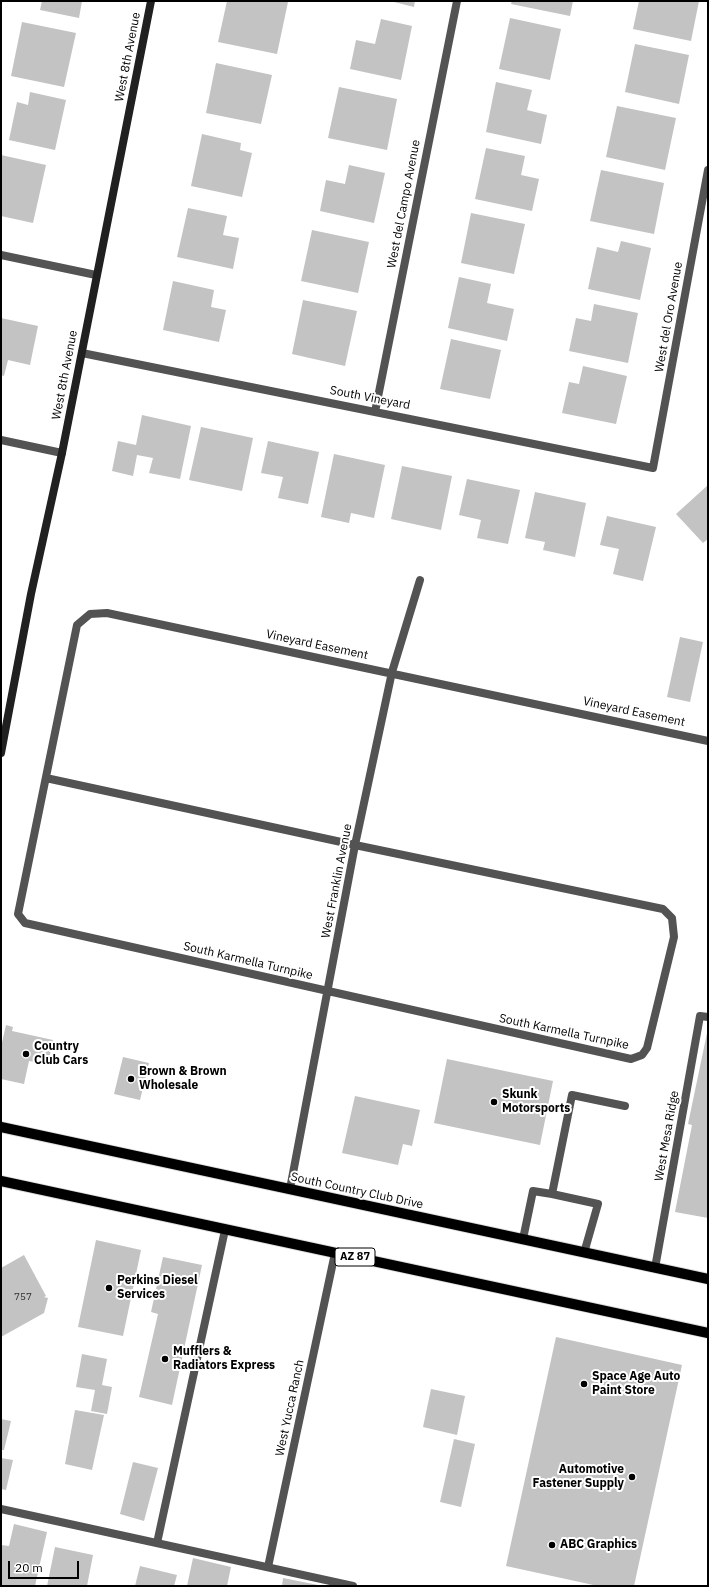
<!DOCTYPE html>
<style>
body{margin:0}
#map{position:relative;width:709px;height:1587px;overflow:hidden;background:#fff;font-family:"IBM Plex Sans",sans-serif}
canvas{display:block}
.frame{position:absolute;inset:0;border:2px solid #000;pointer-events:none}
.scale{position:absolute;left:8px;top:1561px;width:71px;height:18px;box-sizing:border-box;border:2px solid #000;border-top:0;padding-left:5px;font-size:12px;line-height:14px;white-space:nowrap;color:#000;-webkit-text-stroke:3px #fff;paint-order:stroke}
</style>
<div id="map">
<canvas width="709" height="1587"></canvas>
<div class="frame"></div>
<div class="scale">20 m</div>
</div>
<script>
const context = document.querySelector('canvas').getContext('2d');
context.lineJoin = 'round';
function fill(path, color) { context.fillStyle = color; context.fill(path, 'evenodd'); }
function trace(path, color, width, dash) { context.strokeStyle = color; context.lineWidth = width; context.lineCap = dash ? 'butt' : 'round'; context.setLineDash(dash || []); context.stroke(path); }
function label(font, color, halo, rows, align = 'center') {
  context.font = font + ' "IBM Plex Sans",sans-serif'; context.lineWidth = 4; context.setLineDash([]); context.textBaseline = 'middle'; context.strokeStyle = halo; context.fillStyle = color; for (const [text, x, y, turn = 0] of rows) {
    context.save(); context.translate(x, y); context.rotate((+turn || 0) * Math.PI / 180); context.textAlign = isNaN(turn) ? turn : align; if (halo) context.strokeText(text, 0, 0); context.fillText(text, 0, 0); context.restore();
  }
}
fill(new Path2D(`
 M42,1H82L79,18L40,10Z
 M227,1L288,2L277,54L218,42Z
 M390,1H415L414,7Z
 M512,1H573L570,16L511,4Z
 M639,1H699L691,41L633,29Z
 M510,18L561,29L550,80L499,69Z
 M381,19L412,26L401,80L350,69L356,40L375,44Z
 M22,22L76,33L64,87L11,76Z
 M635,44L689,55L679,104L625,92Z
 M216,63L272,75L261,124L206,113Z
 M496,82L532,90L527,110L547,115L541,144L486,132Z
 M339,87L397,99L387,150L328,138Z
 M30,92L66,100L55,150L9,140L17,102L28,105Z
 M617,106L676,118L665,170L606,157Z
 M202,134L241,143L240,150L252,153L242,197L191,186Z
 M486,148L525,156L521,175L539,179L532,211L475,199Z
 M1,155L46,165L33,223L1,216Z
 M349,165L385,173L374,223L320,211L326,180L345,184Z
 M601,170L664,183L654,234L590,221Z
 M188,208L227,216L223,235L239,238L233,269L177,257Z
 M471,213L525,224L514,274L461,263Z
 M312,230L369,242L358,293L301,281Z
 M621,241L651,248L640,300L588,289L597,247L618,252Z
 M459,277L491,284L487,303L514,309L507,341L448,328Z
 M173,281L214,290L211,307L226,310L219,342L163,330Z
 M303,300L357,311L345,366L292,354Z
 M594,304L638,313L628,363L569,351L576,318L591,321Z
 M1,318L38,326L30,365L8,360L4,376L1,375Z
 M451,339L501,350L490,399L440,389Z
 M583,366L627,376L616,424L562,413L569,382L579,384Z
 M142,415L191,426L180,479L149,473L153,458L137,455L133,476L112,471L118,441L136,445Z
 M201,427L253,438L242,491L189,480Z
 M268,441L319,452L308,504L278,498L283,477L261,473Z
 M334,454L385,465L374,518L351,513L349,523L321,517Z
 M402,466L452,476L441,530L391,519Z
 M467,479L520,490L508,544L477,538L481,520L459,515Z
 M708,485V539L703,543L676,514Z
 M535,492L586,503L575,557L543,550L545,542L525,538Z
 M607,516L656,527L643,581L613,574L619,549L600,545Z
 M680,637L703,642L690,702L667,697Z
 M6,1025L13,1027L12,1031L53,1040L48,1064L29,1061L24,1084L1,1079V1047Z
 M707,1033H708V1218L675,1212L692,1125L688,1124Z
 M123,1057L149,1063L140,1100L114,1094Z
 M447,1059L553,1081L540,1145L434,1123Z
 M355,1096L420,1110L412,1146L403,1144L398,1165L342,1153Z
 M96,1240L141,1250L123,1336L78,1327Z
 M24,1255L46,1296L44,1297L48,1298L44,1313L1,1337V1268Z
 M163,1257L202,1265L172,1405L139,1397L158,1314L151,1312Z
 M556,1337L682,1365L634,1586H598L506,1566Z
 M82,1354L107,1359L102,1385L112,1387L107,1414L91,1411L95,1390L76,1387Z
 M431,1389L465,1396L457,1435L423,1427Z
 M75,1410L104,1415L92,1470L65,1464Z
 M1,1419L11,1421L4,1450H1Z
 M454,1439L475,1444L461,1507L440,1502Z
 M1,1458L13,1460L6,1490L1,1489Z
 M133,1462L158,1468L144,1521L120,1514Z
 M14,1524L47,1532L35,1586H1V1545L9,1546Z
 M55,1547L93,1555L87,1586H47Z
 M193,1558L231,1567L227,1586H187Z
 M140,1566L177,1575L174,1586H135Z
 M283,1578L318,1585V1586H282Z`), '#c3c3c3');
const primary = new Path2D(`
 M1,1127L708,1279
 M1,1181L708,1333`);
trace(primary, '#dbdbdb', 12);
trace(new Path2D(`
 M1,440L62,453
 M46,778L355,845L663,909L672,918L674,937L647,1048L642,1055L631,1059L25,923L18,914L77,625L90,614L107,613L708,741
 M290,1189L355,845L392,672L420,580
 M552,1194L598,1204L584,1253
 M523,1239L533,1191L552,1194L572,1095L625,1106
 M655,1268L700,1016L708,1017
 M1,1509L353,1586
 M157,1543L225,1230
 M268,1567L335,1253`), '#535353', 8);
trace(new Path2D(`
 M1,255L96,275
 M82,353L653,468L708,170
 M375,412L457,1`), '#535353', 8);
trace(new Path2D(`
 M1,753L31,594L62,453L151,1`), '#202020', 8);
trace(primary, '#000', 10);
for (const [x, y, r, color] of [
 [26,1054,4,"#000"],
 [131,1079,4,"#000"],
 [494,1102,4,"#000"],
 [109,1288,4,"#000"],
 [165,1359,4,"#000"],
 [584,1384,4,"#000"],
 [632,1477,4,"#000"],
 [552,1545,4,"#000"]
]) { const dot = new Path2D(); dot.arc(x, y, r, 0, 2 * Math.PI); context.fillStyle = color; context.fill(dot); trace(dot, '#fff', 1.5); }
label('10px', '#313131', null, [
 ["757",23,1297]
]);
for (const [x, y, w] of [
 [355,1257,40]
]) { const box = new Path2D(); box.roundRect(x - w / 2, y - 9, w, 18, 3); context.fillStyle = '#fff'; context.fill(box); trace(box, '#000', 1); }
label('bold 11px', '#000', null, [
 ["AZ 87",355,1257]
]);
label('12px', '#000', '#fff', [
 ["West 8th Avenue",128,57,-79],
 ["West del Campo Avenue",404,204,-79],
 ["West del Oro Avenue",669,317,-80],
 ["West 8th Avenue",65,375,-79],
 ["South Vineyard",370,398,11],
 ["Vineyard Easement",317,645,12],
 ["Vineyard Easement",634,712,12],
 ["West Franklin Avenue",337,881,-79],
 ["South Karmella Turnpike",248,961,13],
 ["South Karmella Turnpike",564,1032,12],
 ["West Mesa Ridge",667,1136,-80],
 ["South Country Club Drive",357,1191,12],
 ["West Yucca Ranch",290,1408,-78]
]);
label('bold 12px', '#000', '#fff', [
 ["Country",34,1047],
 ["Club Cars",34,1061],
 ["Brown & Brown",139,1072],
 ["Wholesale",139,1086],
 ["Skunk",502,1095],
 ["Motorsports",502,1109],
 ["Perkins Diesel",117,1281],
 ["Services",117,1295],
 ["Mufflers &",173,1352],
 ["Radiators Express",173,1366],
 ["Space Age Auto",592,1377],
 ["Paint Store",592,1391],
 ["Automotive",624,1470,"right"],
 ["Fastener Supply",624,1484,"right"],
 ["ABC Graphics",560,1545]
], 'left');
</script>
